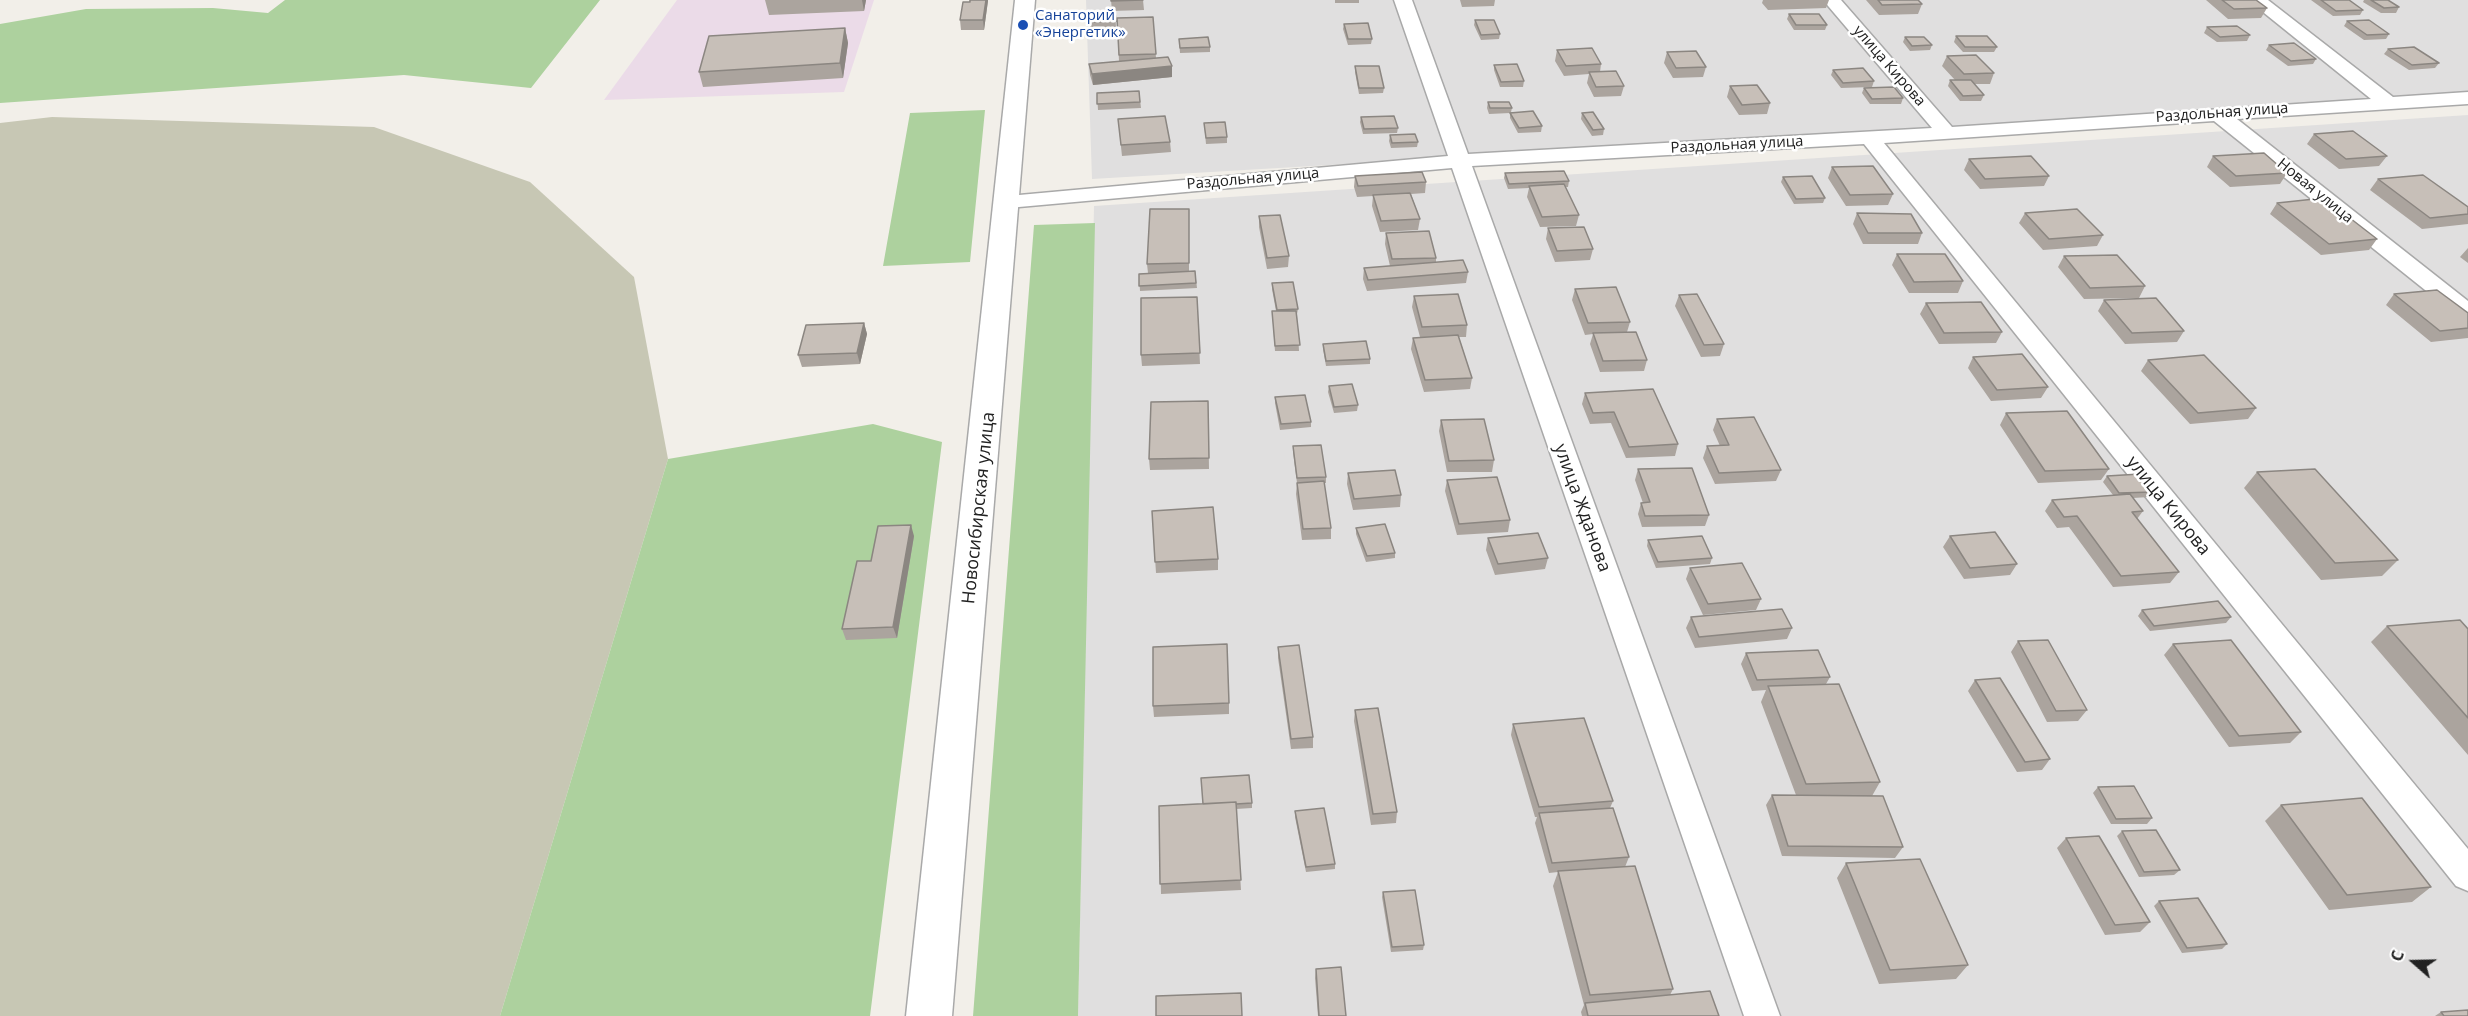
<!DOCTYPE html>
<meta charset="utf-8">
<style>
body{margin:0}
#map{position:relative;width:2468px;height:1016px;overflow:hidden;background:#f2efe9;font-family:"Open Sans",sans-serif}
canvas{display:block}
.north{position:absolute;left:2384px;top:932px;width:60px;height:60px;-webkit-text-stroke:4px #fff;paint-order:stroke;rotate:290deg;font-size:16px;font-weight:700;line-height:24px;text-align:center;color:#222}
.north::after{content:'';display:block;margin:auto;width:21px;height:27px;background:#222;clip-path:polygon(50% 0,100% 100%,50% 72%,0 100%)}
</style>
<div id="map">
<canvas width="2468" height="1016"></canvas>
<div class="north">С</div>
</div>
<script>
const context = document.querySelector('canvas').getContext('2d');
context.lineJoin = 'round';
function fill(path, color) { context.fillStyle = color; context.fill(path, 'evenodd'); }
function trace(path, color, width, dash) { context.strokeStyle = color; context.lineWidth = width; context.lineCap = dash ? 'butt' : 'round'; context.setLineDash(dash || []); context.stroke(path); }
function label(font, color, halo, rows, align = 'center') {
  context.font = font + ' "Open Sans",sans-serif'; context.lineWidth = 5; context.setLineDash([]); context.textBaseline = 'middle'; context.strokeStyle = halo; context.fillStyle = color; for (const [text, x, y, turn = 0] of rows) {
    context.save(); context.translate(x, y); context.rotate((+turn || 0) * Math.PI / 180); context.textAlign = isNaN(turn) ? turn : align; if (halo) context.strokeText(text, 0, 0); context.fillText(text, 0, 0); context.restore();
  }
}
fill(new Path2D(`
 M1086,0H2468V98L1092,179Z
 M2468,115V1016H1078L1094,206Z`), '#e0dfdf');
fill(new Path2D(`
 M677,0H874L844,92L604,100Z`), '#ebdbe8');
fill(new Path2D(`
 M52,117L374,127L530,182L634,277L668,459L500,1016H0V123Z`), '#c7c7b4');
fill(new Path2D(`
 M285,0H600L531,88L404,75L0,103V24L86,9L213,8L268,13Z
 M985,110L970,262L883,266L910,113Z
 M1095,223L1078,1016H973L1034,225Z
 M873,424L942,442L870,1016H500L668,459Z`), '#add19e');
const minor = new Path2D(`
 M1394,0H1412L1468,154L1932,128L1823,0H1841L1952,127L2371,99L2248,0H2268L2393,97L2468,92V104L2237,119L2468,301V320L2460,318L2214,121L1884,143L2468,849V891L2456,886L1864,144L1472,166L1780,1016H1744L1452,168L1008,208L1001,206L997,202L1001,198L1008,196L1448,156Z`);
const tertiary = new Path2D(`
 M1015,0H1035L952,1016H906Z`);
trace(minor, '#a9a9a9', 3);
trace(tertiary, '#a9a9a9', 3);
fill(minor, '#fff');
fill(tertiary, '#fff');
fill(new Path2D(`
 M765,0H866L864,11L769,15Z
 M970,0H988L984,30H961L960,20Z
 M1111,0H1143L1144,10L1112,11Z
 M1335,0H1359V3H1335Z
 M1460,0H1495L1494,6L1462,7Z
 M1763,0H1829L1826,8L1768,10L1762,3Z
 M1866,0H1918L1922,4L1918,14L1879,15Z
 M2206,0H2256L2267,8L2261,18L2228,19Z
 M2311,0H2349L2363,10L2360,15L2333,16Z
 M2364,0H2388L2399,7L2396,13H2381L2363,2Z
 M1115,12L1116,27L1090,28V14Z
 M1789,14L1827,25L1825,30H1794L1787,19Z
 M1153,17L1156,58L1172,66V77L1093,85L1090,75L1089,64L1119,61L1117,18Z
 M1475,20L1500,34L1499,39L1481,40L1474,25Z
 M2347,21L2389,34L2386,39L2364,40L2344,26Z
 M1344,24L1372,39L1371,44L1348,45L1343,29Z
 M2207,27L2250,35L2247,41L2217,42L2204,33Z
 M845,28L848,43L843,78L703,87L699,72Z
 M1956,36L1997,47L1994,52H1963L1954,42Z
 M1905,37L1932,45L1930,50L1910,51L1903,42Z
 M1179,39L1210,47V52L1180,53Z
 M2269,45L2316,59L2313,64L2288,66L2266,50Z
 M2388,49L2439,63L2435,68L2409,70L2384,54Z
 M1557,50L1601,64L1600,72L1624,86L1621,96L1594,97L1587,83L1589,74L1564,76L1555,61Z
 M1667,52L1706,67L1703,77L1673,78L1664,63Z
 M1947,56L1994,73L1990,84H1974L1984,95L1981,101H1960L1948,86L1950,80H1955L1942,66Z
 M1494,65L1524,81L1523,87H1500L1494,70Z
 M1355,66L1384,88L1383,93L1359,94L1355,72Z
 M1833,70L1874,81L1872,87L1841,88L1831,75Z
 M1730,86L1770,103L1767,114L1739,115L1727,97Z
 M1864,88L1903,98L1901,104H1870L1862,93Z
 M1139,91L1141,108L1098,110L1097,93Z
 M1488,102L1512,108L1511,112L1542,126L1541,132L1518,133L1510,118V113L1489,114L1487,108Z
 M1582,113L1604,129L1603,135L1592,136L1581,119Z
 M1361,117L1398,128L1397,133L1363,134L1360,122Z
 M1118,119L1170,142L1171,152L1122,156Z
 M1204,123L1227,137V143L1206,144Z
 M2314,134L2387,156L2379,166L2339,169L2307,144Z
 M1390,135L1418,142L1417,147L1391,148L1389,141Z
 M2213,156L2287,173L2280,184L2230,187L2207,167Z
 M1969,159L2049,176L2044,186L1980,189L1964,170Z
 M1832,167L1893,194L1888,205L1846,206L1828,178Z
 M1505,173L1569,181L1568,187H1565L1579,215L1576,226L1540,227L1527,197L1529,188L1508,189L1504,178Z
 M1355,176L1426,182L1425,193L1411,194L1420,219L1418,230L1380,232L1372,206L1373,196L1357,197L1354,187Z
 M1783,177L1825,198L1823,203L1794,204L1781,182Z
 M2378,179L2468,207V224L2422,229L2370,190Z
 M2277,203L2377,239L2369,250L2321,255L2270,214Z
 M1189,209V271H1195L1197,288L1140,291L1139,274L1148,273L1147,264Z
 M1857,213L1922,233L1918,244H1863L1853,224Z
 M2025,213L2103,235L2097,246L2043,250L2019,223Z
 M1259,216L1289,256L1288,267L1267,269L1259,227Z
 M1548,228L1593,249L1590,260L1555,262L1546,239Z
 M1386,233L1436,258V262L1468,272L1466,283L1367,291L1363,279L1364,268L1390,266L1385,244Z
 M2468,248V263L2460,257Z
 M1897,254L1963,281L1958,293H1909L1892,265Z
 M2064,256L2145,286L2139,298L2084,299L2058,267Z
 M1272,283L1298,309L1297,314L1299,351H1275L1272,311H1276L1272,289Z
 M1575,289L1630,322L1627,332L1647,360L1644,371L1600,372L1590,344L1593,334L1585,335L1572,300Z
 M2394,294L2468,313V338L2431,342L2386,305Z
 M1679,295L1724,344L1720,356L1701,357L1675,306Z
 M1414,296L1467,325L1466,337H1459L1472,378L1470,389L1424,392L1411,349L1413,338L1420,337L1412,307Z
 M1197,297L1200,364L1142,366L1141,355Z
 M2104,300L2184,331L2177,342L2125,344L2098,311Z
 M1926,303L2002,332L1996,343L1939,344L1920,314Z
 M864,323L867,334L860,364L802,367L798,355Z
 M1323,344L1370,359V364L1326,366L1323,349Z
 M1973,357L2048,387L2041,398L1991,401L1968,368Z
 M2148,360L2256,408L2248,419L2190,424L2141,371Z
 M1329,386L1358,405L1357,411L1334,413L1328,392Z
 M1585,393L1678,444L1675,456L1626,458L1611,423L1590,424L1582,404Z
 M1275,397L1311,422V427L1280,430L1275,403Z
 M1208,401L1209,469L1150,470L1149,459Z
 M2006,413L2109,469L2101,480L2038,483L2000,425Z
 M1717,419L1781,470L1776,481L1715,484L1703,458L1707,446H1720L1713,430Z
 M1441,420L1494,460L1492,472H1447L1439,431Z
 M1293,446L1326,477V483H1324L1331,528V539L1302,540L1296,494L1297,483L1293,452Z
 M1638,469L1709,515L1705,526L1642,527L1638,514L1641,503H1643L1635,480Z
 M2257,472L2398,560L2382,576L2321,580L2244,488Z
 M1348,473L1401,495L1400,507L1353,510L1347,484Z
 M2107,476L2153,492L2149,497L2133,498L2143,511L2137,519L2179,572L2170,583L2113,587L2069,527L2057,528L2045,511L2052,500L2113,495L2103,482Z
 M1447,480L1510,520L1508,532L1457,535L1445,491Z
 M1152,511L1218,559V570L1156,573Z
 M1356,528L1395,553V558L1366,562L1356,534Z
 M914,536L897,638L846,640L842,629Z
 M1950,536L2017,564L2010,575L1964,579L1943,547Z
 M1488,538L1548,558L1545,569L1495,575L1486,550Z
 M1648,540L1712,558L1710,564L1656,568L1647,546Z
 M1690,568L1761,599L1756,610L1703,615L1686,579Z
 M2142,610L2231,617L2226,623L2150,631L2138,616Z
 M1691,617L1792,628L1787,639L1695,648L1686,628Z
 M2387,626L2468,629V755L2371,642Z
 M2018,641L2087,710L2078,721L2047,722L2011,652Z
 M2173,644L2301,732L2290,743L2229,747L2164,655Z
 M1278,647L1313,737V748L1291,749L1278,658Z
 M1746,653L1830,677L1826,684L1880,782L1872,796L1903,847L1895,858L1782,856L1766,805L1772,795H1796L1761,702L1766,690L1752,691L1741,664Z
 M1975,680L2050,759L2042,770L2017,772L1968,691Z
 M1229,703V714L1154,717L1153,706Z
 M1355,710L1397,812L1396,823L1371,825L1354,721Z
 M1513,724L1613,801L1610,808L1629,857L1625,867L1673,989L1670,995L1719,1016H1582L1581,1012L1584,1005L1553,886L1558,872L1549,873L1535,823L1537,817H1535L1511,735Z
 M2098,787L2152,818L2147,824H2111L2093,793Z
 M1252,803V808L1236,809L1241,890L1161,894L1159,806Z
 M2281,805L2431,887L2412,902L2329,910L2265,821Z
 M1295,811L1335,864V869L1306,872L1295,817Z
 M2122,831L2180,870L2174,875L2139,877L2117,836Z
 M2066,838L2150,922L2140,932L2105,935L2057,848Z
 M1846,863L1968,965L1956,979L1879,984L1837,878Z
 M1383,892L1424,945L1423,950L1391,952L1382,897Z
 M2159,901L2227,944L2222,949L2182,953L2154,906Z
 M1316,969L1346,1016H1318L1315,978Z
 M2441,1012L2468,1016H2435Z`), '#aba49e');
fill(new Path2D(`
 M862,0H866L864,11Z
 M986,0H988V1L984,30L983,20Z
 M845,28L848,43L843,78L840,63Z
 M1172,66V77L1093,85L1092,74Z
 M864,323L867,334L860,364L857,353Z
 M911,525L914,536L897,638L893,627Z`), '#8b8681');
const building = new Path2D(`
 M970,0H986L983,20H960L963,2H970Z
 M1111,0H1143L1111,1Z
 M1878,0H1918L1922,4L1882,5Z
 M2222,0H2256L2267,8L2234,9Z
 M2321,0H2349L2363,10L2336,11Z
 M2371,0H2388L2399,7L2384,8Z
 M1115,12L1116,21L1090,22V14Z
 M1789,14H1819L1827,25H1796Z
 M1153,17L1156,54L1119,55L1117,18Z
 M1475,20H1494L1500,34L1481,35Z
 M2369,20L2389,34L2367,35L2347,21Z
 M1368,23L1372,39H1348L1344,24Z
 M2237,26L2250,35L2220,37L2207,27Z
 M845,28L840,63L699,72L709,36Z
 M1956,36H1987L1997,47H1965Z
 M1208,37L1210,47L1180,48L1179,39Z
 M1905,37H1924L1932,45L1912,46Z
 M2294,43L2316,59L2291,61L2269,45Z
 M2414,47L2439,63L2412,65L2388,49Z
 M1592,48L1601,64L1566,66L1557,50Z
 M1696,51L1706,67L1676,68L1667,52Z
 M1976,55L1994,73L1964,74L1947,56Z
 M1168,57L1172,66L1092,74L1089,64Z
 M1517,64L1524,81L1501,82L1494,65Z
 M1355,66H1379L1384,88H1359Z
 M1863,68L1874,81L1843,83L1833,70Z
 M1616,71L1624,86L1596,87L1589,72Z
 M1950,80H1971L1984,95L1963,96Z
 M1757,85L1770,103L1742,105L1730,86Z
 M1894,87L1903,98L1872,99L1864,88Z
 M1139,91L1140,102L1097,104V93Z
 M1488,102H1509L1512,108H1490Z
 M1533,111L1542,126L1519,128L1510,113Z
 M1593,112L1604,129L1593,130L1582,113Z
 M1165,116L1170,142L1121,145L1118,119Z
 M1394,116L1398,128L1364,129L1361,117Z
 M1225,122L1227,137L1206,138L1204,123Z
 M2353,131L2387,156L2346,159L2314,134Z
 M1415,134L1418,142L1392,143L1390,135Z
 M2264,153L2287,173L2236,176L2213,156Z
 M2031,156L2049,176L1985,179L1969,159Z
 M1873,166L1893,194L1850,195L1832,167Z
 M1564,171L1569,181L1509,184L1505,173Z
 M1422,172L1426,182L1358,186L1355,176Z
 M2423,175L2468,207V214L2430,218L2378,179Z
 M1812,176L1825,198L1796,199L1783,177Z
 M1564,184L1579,215L1542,217L1529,186Z
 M1410,193L1420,219L1381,221L1373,195Z
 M2324,198L2377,239L2329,244L2277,203Z
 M1150,209H1189V263L1147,264Z
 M2077,209L2103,235L2049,239L2025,213Z
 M1857,213L1911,214L1922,233H1868Z
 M1280,215L1289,256L1267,258L1259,216Z
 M1584,227L1593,249L1557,251L1548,228Z
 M1429,231L1436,258L1392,259L1386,233Z
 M1897,254H1945L1963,281L1914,282Z
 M2117,255L2145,286L2090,288L2064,256Z
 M1463,260L1468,272L1368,280L1364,268Z
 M1195,271L1196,283L1139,286V274Z
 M1293,282L1298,309L1277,310L1272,283Z
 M1616,287L1630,322L1588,323L1575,289Z
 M2437,290L2468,313V328L2440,331L2394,294Z
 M1458,294L1467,325L1422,327L1414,296Z
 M1697,294L1724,344L1704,345L1679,295Z
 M1197,297L1200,353L1141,355V298Z
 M2156,298L2184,331L2132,333L2104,300Z
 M1981,302L2002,332L1944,333L1926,303Z
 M1272,311H1296L1300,345L1275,346Z
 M864,323L857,353L798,355L806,325Z
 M1636,332L1647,360L1603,361L1593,333Z
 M1458,335L1472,378L1425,380L1413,338Z
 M1366,341L1370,359L1326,361L1323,344Z
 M2022,354L2048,387L1997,390L1973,357Z
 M2204,355L2256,408L2198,413L2148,360Z
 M1352,384L1358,405L1334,407L1329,386Z
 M1653,389L1678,444L1629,447L1614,412L1593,413L1585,393Z
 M1305,395L1311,422L1281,424L1275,397Z
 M1208,401L1209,458L1149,459L1151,402Z
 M2067,411L2109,469L2045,471L2006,413Z
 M1754,417L1781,470L1719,473L1707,446L1729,445L1717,419Z
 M1484,419L1494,460L1449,461L1441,420Z
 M1321,445L1326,477L1297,478L1293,446Z
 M1692,468L1709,515L1645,516L1641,503L1650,502L1638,469Z
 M2315,469L2398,560L2335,563L2257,472Z
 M1395,470L1401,495L1354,499L1348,473Z
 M2140,474L2153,492L2119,493L2107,476Z
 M1497,477L1510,520L1459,524L1447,480Z
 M1324,481L1331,528L1303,529L1297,483Z
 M2130,494L2143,511L2132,512L2179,572L2121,576L2077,516L2064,517L2052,500Z
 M1213,507L1218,559L1155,562L1152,511Z
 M1385,524L1395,553L1367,556L1356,528Z
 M911,525L893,627L842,629L857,561H871L878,526Z
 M1995,532L2017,564L1970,568L1950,536Z
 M1538,533L1548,558L1498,564L1488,538Z
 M1702,536L1712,558L1658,562L1648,540Z
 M1742,563L1761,599L1708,604L1690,568Z
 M2218,601L2231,617L2154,626L2142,610Z
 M1782,609L1792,628L1699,637L1691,617Z
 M2460,620L2468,629V718L2387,626Z
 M2048,640L2087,710L2056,711L2018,641Z
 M2231,640L2301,732L2239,736L2173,644Z
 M1227,644L1229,703L1153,706V647Z
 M1299,645L1313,737L1291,739L1278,647Z
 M1818,650L1830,677L1757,680L1746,653Z
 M2000,678L2050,759L2025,762L1975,680Z
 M1839,684L1880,782L1806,784L1768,686Z
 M1378,708L1397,812L1373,814L1355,710Z
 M1584,718L1613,801L1539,807L1513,724Z
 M1249,775L1252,803L1236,804V802L1203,804L1201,778Z
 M2134,786L2152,818L2116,819L2098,787Z
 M1772,795L1883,796L1903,847L1788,846Z
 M2362,798L2431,887L2347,895L2281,805Z
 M1236,802L1241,880L1160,884L1159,806Z
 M1324,808L1335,864L1306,867L1295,811Z
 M1613,808L1629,857L1552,863L1539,813Z
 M2156,830L2180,870L2144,872L2122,831Z
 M2099,836L2150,922L2115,925L2066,838Z
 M1920,859L1968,965L1890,970L1846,863Z
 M1635,866L1673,989L1590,995L1558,871Z
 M1415,890L1424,945L1392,947L1383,892Z
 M2198,898L2227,944L2187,948L2159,901Z
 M1341,967L1346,1016H1319L1316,969Z
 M1710,991L1719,1016H1588L1585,1003Z
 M1241,993L1242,1016H1156V996Z
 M2468,1010V1016H2444L2441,1012Z`);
fill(building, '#c7bfb8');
trace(building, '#8b8681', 1.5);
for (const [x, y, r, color] of [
 [1023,25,6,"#1a4fb4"]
]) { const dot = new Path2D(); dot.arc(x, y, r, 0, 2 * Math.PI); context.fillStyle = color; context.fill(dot); trace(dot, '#fff', 2); }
label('15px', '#164399', '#fff', [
 ["Санаторий",1035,16],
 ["«Энергетик»",1035,33]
], 'left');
label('15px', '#222', '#fff', [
 ["улица Кирова",1889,66,49],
 ["Раздольная улица",2222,113,-4],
 ["Раздольная улица",1737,145,-3],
 ["Раздольная улица",1253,179,-5],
 ["Новая улица",2315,191,39]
]);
label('18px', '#222', '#fff', [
 ["улица Кирова",2168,506,51],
 ["Новосибирская улица",979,508,-84],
 ["улица Жданова",1582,508,70]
]);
</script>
